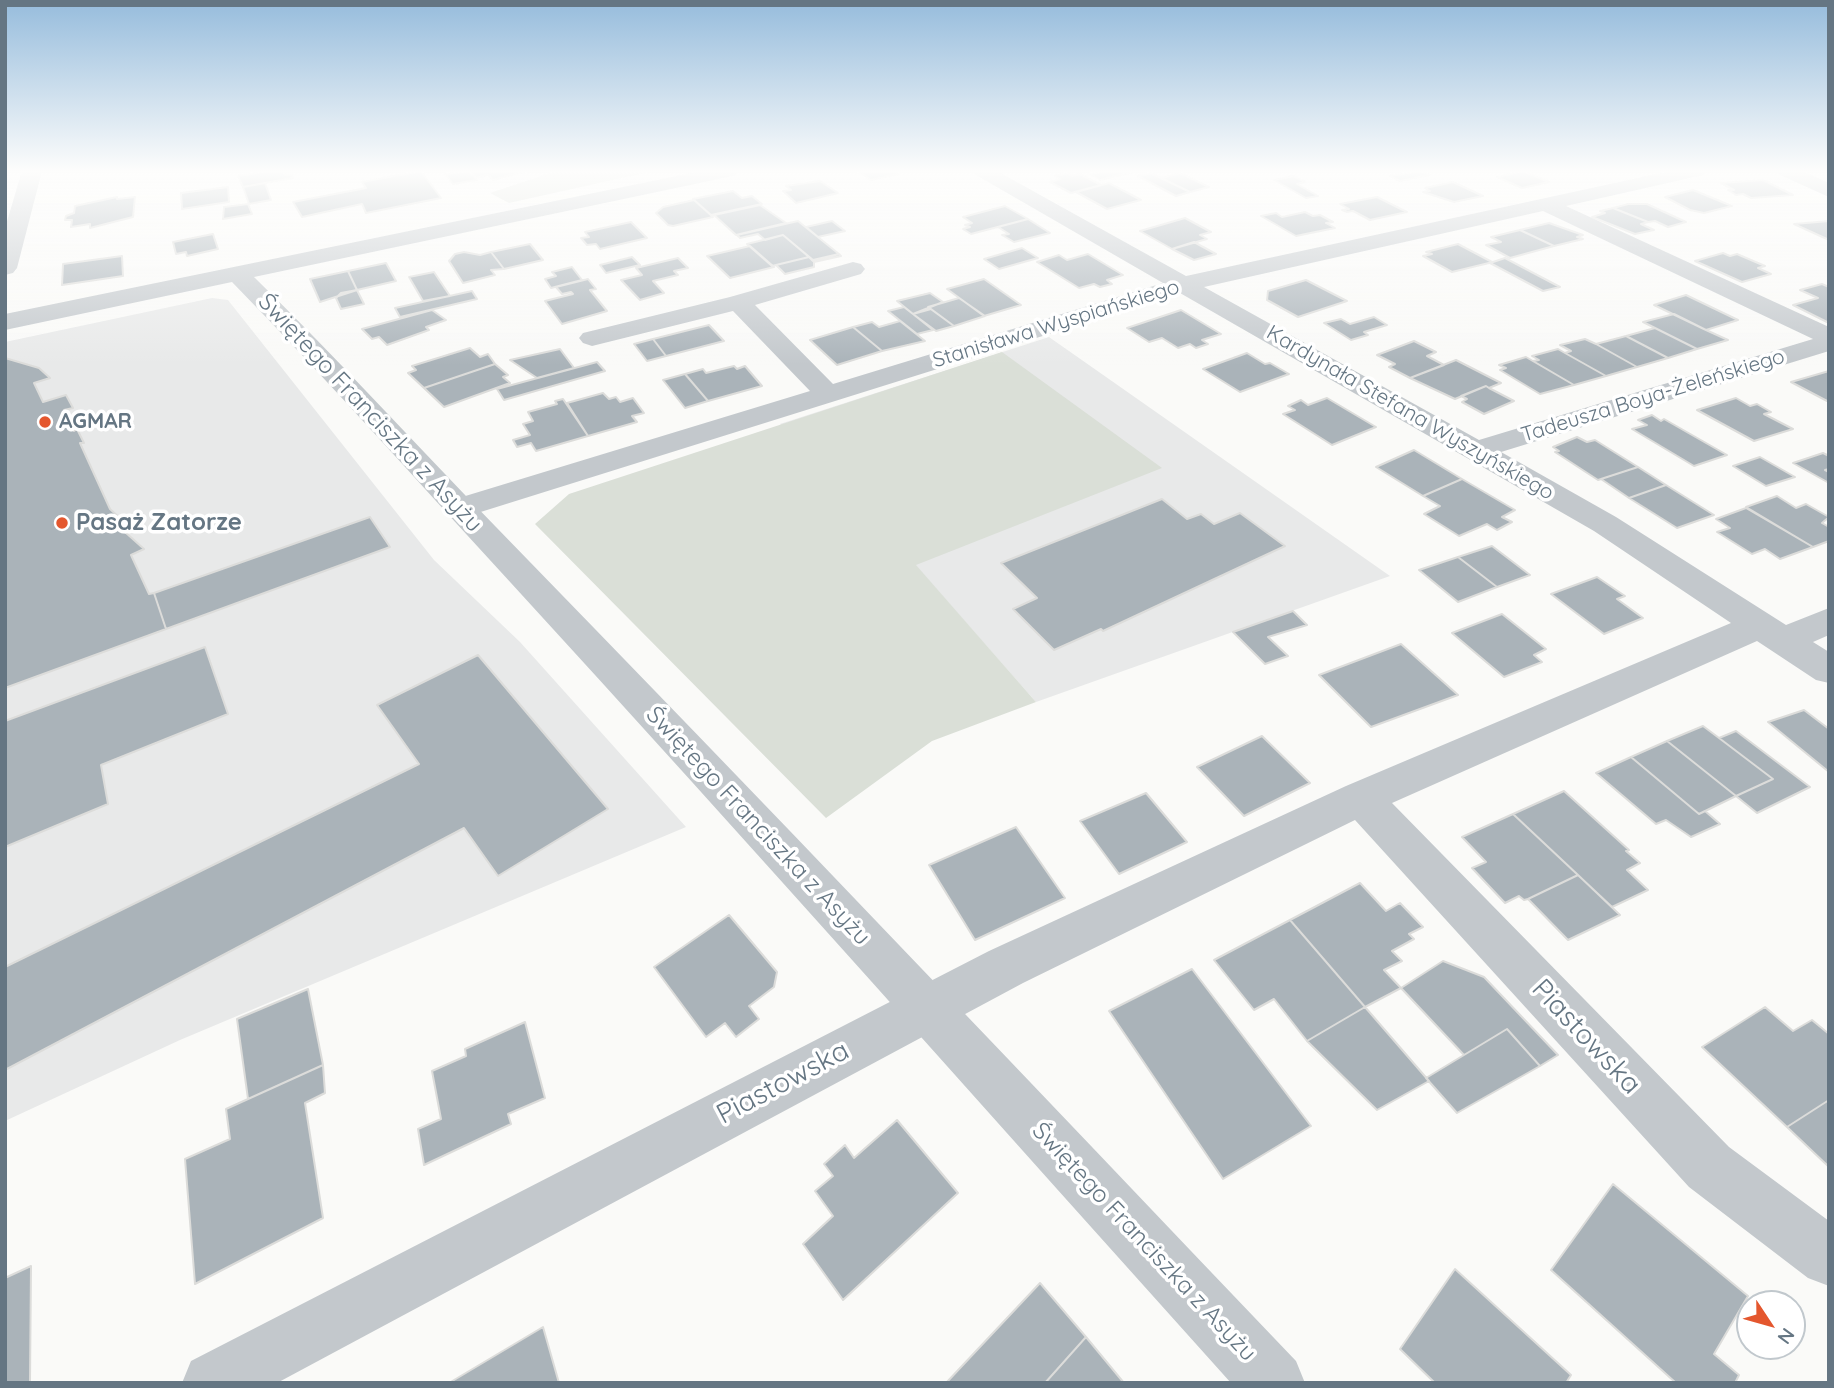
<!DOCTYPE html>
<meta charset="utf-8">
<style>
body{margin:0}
#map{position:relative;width:1834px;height:1388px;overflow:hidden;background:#fafaf8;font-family:Quicksand,sans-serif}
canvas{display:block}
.frame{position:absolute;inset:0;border:7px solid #657683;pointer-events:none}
.north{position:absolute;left:1736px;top:1290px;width:70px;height:70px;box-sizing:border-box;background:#fff;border:2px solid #c1c8cd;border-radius:50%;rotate:126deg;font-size:19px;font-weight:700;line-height:28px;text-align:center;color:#657683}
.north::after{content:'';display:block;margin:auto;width:24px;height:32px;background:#e4572e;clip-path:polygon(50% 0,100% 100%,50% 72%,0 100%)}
</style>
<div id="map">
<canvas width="1834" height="1388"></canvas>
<div class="frame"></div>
<div class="north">N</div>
</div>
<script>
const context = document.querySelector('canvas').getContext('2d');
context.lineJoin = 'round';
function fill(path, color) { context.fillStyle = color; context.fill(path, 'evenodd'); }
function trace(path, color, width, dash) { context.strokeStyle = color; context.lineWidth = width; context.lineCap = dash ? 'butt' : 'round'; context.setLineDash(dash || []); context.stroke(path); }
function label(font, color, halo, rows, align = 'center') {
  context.font = font + ' Quicksand,sans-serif'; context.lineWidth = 7; context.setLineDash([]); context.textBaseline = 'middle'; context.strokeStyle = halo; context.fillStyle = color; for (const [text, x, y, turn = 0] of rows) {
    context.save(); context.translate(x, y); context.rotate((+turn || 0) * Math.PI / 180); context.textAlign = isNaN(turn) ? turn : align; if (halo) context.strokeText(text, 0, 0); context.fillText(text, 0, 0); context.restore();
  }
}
fill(new Path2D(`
 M212,298L228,300L434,560L520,642L686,827L180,1040L5,1121V342Z
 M1049,337L1390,576L1036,702L915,565L780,424Z`), '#e8e9e9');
fill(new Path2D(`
 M556,171H653L509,203L490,193Z
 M1002,352L1162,468L916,565L1036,702L932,741L826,818L535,524L569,494Z`), '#dadfd7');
const building = new Path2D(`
 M268,171H283L285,175L292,174L293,178L243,187L238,176Z
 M421,171L441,198L366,213L362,204L302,217L293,202L366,188L362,182Z
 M469,171L477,180L453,184L445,174Z
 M479,171H527L493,180L488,175L476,178L471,172Z
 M857,171H894L899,174L871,180Z
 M1104,171H1131L1133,172L1100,180L1090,174Z
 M1409,171H1421L1430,175L1400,181L1390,176L1412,172Z
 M1523,171L1549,182L1522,188L1497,177Z
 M1067,173L1072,176L1080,174L1101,185L1071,193L1050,182L1060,179L1055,176Z
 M1151,173L1161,178L1190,192L1176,196L1138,176Z
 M1180,173L1209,187L1190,192L1161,178Z
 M1294,176L1305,182L1297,184L1318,196L1306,198L1274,180Z
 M1763,180L1793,195L1751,198L1743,194L1736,195L1728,190H1734L1721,183Z
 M820,181L838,193L796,203L783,191L791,190L786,186Z
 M1453,182L1483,196L1454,202L1423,192L1430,191L1425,188Z
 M265,183L271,200L249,204L243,187Z
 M1109,183L1141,200L1107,209L1076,192Z
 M228,187L229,202L182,209L181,193Z
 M1693,190L1732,206L1704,213L1690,210L1665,197Z
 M733,191L742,198L752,196L762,204L711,215L693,199Z
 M117,197V199L135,197L133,217L90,228V224L71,227L72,220H65L66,216L74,213L75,206Z
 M1377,197L1407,212L1370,220L1353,211L1347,212L1342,210L1349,209L1340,204Z
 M694,200L713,217L673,226L668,225L656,213L663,207Z
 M248,204L252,214L223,219L224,207Z
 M1628,204H1647L1686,222L1668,227L1655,221L1648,222L1613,208Z
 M760,205L786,223L736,235L714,215Z
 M1005,206L1028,219L971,234L963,229L970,227L965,225L972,223L963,217Z
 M1613,208L1648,222L1641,224L1654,230L1635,234L1592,217L1605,213L1600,211Z
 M1305,212L1313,216L1320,215L1333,222L1326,223L1335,228L1296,236L1261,216L1276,213L1282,217Z
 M1185,218L1211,232L1200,235L1207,239L1172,249L1140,231Z
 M1028,219L1050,233L1014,242L1002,235L1009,234L998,227Z
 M798,221L839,254L813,260L783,235L765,240L758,234L740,238L737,235Z
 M832,221L845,231L818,237L806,227Z
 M1829,221V240L1794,224Z
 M631,222L647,238L600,249L596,244L587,245L581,238L589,237L585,232Z
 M1549,223L1583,235L1577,237L1583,239L1554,246L1520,230Z
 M1520,230L1554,246L1510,258L1486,245L1501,242L1491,237Z
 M213,234L218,249L187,256L186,252L176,254L173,242Z
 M783,235L809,257L772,266L747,244Z
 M1194,242L1216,254L1194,260L1172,249Z
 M530,244L543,260L504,269L491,252Z
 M1458,244L1492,262H1493L1452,272L1423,256L1432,254L1426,252Z
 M750,246L774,267L730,278L707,256Z
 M1022,248L1038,258L999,269L984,259Z
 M464,252L480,255L491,252L504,269L491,270L495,275L463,283L449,261L455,254Z
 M1723,253L1730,256L1737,254L1765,266L1758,268L1771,274L1742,282L1695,261Z
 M839,254L841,256L814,262V267L785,274L776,265L809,257L813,261Z
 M1088,254L1123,275L1107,280L1112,284L1100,287L1094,284L1079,288L1037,262L1059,255L1067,260Z
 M122,256L123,276L62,285L63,264Z
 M632,257L640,265L606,273L600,265Z
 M678,258L688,268L674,271L678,275L653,281L664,293L640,300L621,280L642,275L636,268Z
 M1505,258L1560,287L1543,291L1490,263Z
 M386,263L396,281L357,290L348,271Z
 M572,267L582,280L551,288L545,279L556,276L552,272Z
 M348,271L357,290L320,302L310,279Z
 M434,272L450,296L423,301L409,277Z
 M588,279L596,289L590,290L607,311L562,324L545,301L573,294L571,292L562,294L556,287Z
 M984,279L1021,305L984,316L947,289Z
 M1306,280L1347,301L1298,317L1267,300L1268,291Z
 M1822,284L1829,287V323L1793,305L1818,298L1800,290Z
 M357,290L364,304L341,309L336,298L341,293Z
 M472,291L477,299L400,317L395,308Z
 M930,293L943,302L913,314L897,301Z
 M1686,295L1738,320L1706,330L1654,305Z
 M959,298L985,316L954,326L928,307Z
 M904,307L913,314L933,330L917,334L888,311Z
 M931,309L954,326L936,331L913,314Z
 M432,310L446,320L426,327L429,330L387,345L379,337L372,339L362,329Z
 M1181,310L1221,334L1202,340L1208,344L1196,348L1190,344L1178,348L1162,338L1149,342L1127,328Z
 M1674,314L1706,330L1728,340L1697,349L1643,322Z
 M1374,317L1387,325L1364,332L1368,335L1351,340L1324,323L1341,319L1350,324Z
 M900,321L925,341L882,351L853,327L872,322L879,327Z
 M709,325L724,341L666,356L653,339Z
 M853,327L882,351L837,365L810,340Z
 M1655,328L1697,349L1668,358L1626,336Z
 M1626,336L1668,358L1637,367L1596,344Z
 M653,339L666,356L647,361L634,344Z
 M1585,339L1596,344L1637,367L1606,376L1565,353L1571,351L1560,345Z
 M1414,341L1436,352L1427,356L1444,365L1410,378L1389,367L1395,364L1377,355Z
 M470,348L480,357L488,354L495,364L424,388L408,373L416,370L412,366Z
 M560,349L574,368L537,378L510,360Z
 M1558,349L1565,353L1606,376L1574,385L1533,361L1539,360L1532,356Z
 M1247,353L1265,364L1270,363L1289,374L1240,392L1203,369Z
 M1526,357L1574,385L1540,394L1500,370L1506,368L1499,365Z
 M5,358L39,368L50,378L34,383L43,402L66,395L73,408L64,410L74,431L77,429L84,443H80L110,509L123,521L116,524L144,549L131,555L149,594L154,593L166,629L5,688Z
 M1456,360L1501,383L1489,388L1486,386L1455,399L1410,378Z
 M597,362L605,371L504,400L497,389Z
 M495,364L508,375L503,377L510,383L444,407L424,388Z
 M734,366L737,369L745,366L762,386L708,401L685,374L703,369L706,373Z
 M1829,371V402L1791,382Z
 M685,374L708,401L685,408L663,380Z
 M1486,386L1489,388L1514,401L1484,414L1462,402L1467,399L1461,396Z
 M603,393L609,399L616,397L620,402L633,398L644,413L632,416L637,422L588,436L567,403Z
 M1327,398L1376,427L1332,445L1283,414L1295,410L1288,406L1301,400L1308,405Z
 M1736,398L1750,406L1757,404L1771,412L1764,414L1793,429L1754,441L1697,410Z
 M563,399L588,436L536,451L531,443L517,447L513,440L530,435L523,424L533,421L528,412L557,404L555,401Z
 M1652,415L1661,421L1664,419L1727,455L1694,466L1632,429L1647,425L1638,420Z
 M1577,437L1587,442L1595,440L1638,467L1598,480L1555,452L1559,451L1553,447Z
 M1414,450L1462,479L1423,496L1376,467Z
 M1823,453L1829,456V469L1825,470L1829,472V483L1793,463Z
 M1760,457L1795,477L1766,486L1733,466Z
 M1638,467L1666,485L1629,498L1601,479Z
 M1462,479L1515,510L1502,517L1512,522L1497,530L1487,524L1459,536L1424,514L1440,506L1423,496Z
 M1666,485L1714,515L1677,528L1629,498Z
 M1777,496L1796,508L1806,504L1829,517L1822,523L1829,527V541L1813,547L1746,507Z
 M1162,499L1187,519L1201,514L1214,524L1240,513L1285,546L1103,631L1101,629L1054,650L1013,609L1037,598L1001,563Z
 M1746,508L1813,547L1780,559L1765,549L1752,554L1717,532L1730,528L1716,519Z
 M370,517L390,547L166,629L154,593Z
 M1492,546L1530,575L1497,587L1458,557Z
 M1458,557L1497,587L1458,602L1419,570Z
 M1597,577L1625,596L1617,599L1643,618L1604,634L1551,594Z
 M1293,611L1307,625L1268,637L1288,656L1265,664L1233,632Z
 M1502,614L1546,649L1534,655L1542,662L1504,677L1452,633Z
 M1401,644L1458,695L1371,727L1319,675Z
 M205,647L228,714L101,765L108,804L5,847V721Z
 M478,655L608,809L498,876L464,828L5,1070V967L419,764L377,705Z
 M1804,710L1829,729V772L1768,722Z
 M1703,726L1719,738L1773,779L1736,796L1667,741Z
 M1736,731L1810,787L1757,813L1736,796L1773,779L1719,738Z
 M1262,736L1310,783L1244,816L1197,767Z
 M1667,741L1736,796L1699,814L1631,757Z
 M1631,757L1699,814L1705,811L1720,824L1691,837L1666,820L1656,824L1596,773Z
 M1564,791L1629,850L1626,851L1640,863L1627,870L1648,890L1612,907L1513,814Z
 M1146,793L1187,842L1119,874L1080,821Z
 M1513,814L1578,875L1528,899L1524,900L1519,896L1505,903L1472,868L1486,862L1462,837Z
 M1016,827L1065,898L975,940L929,865Z
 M1578,875L1620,915L1568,940L1528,899Z
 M1360,883L1386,911L1400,903L1423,927L1409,934L1414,939L1392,951L1402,961L1384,970L1401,988L1365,1007L1290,920Z
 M729,915L777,972L774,987L749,1006L759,1019L736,1037L725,1023L706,1037L654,967Z
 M1290,920L1365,1007L1307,1041L1274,999L1254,1010L1214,960Z
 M1443,961L1484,977L1558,1055L1540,1066L1507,1029L1464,1055L1401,988Z
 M1192,969L1311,1126L1223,1179L1109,1011Z
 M308,989L323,1065L248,1099L237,1019Z
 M1365,1007L1429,1081L1377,1110L1307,1041Z
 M1765,1007L1793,1031L1812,1020L1829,1034V1100L1787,1127L1702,1047Z
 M525,1022L545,1098L508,1114L511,1124L424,1165L418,1129L441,1119L432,1071L466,1056L465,1049Z
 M1507,1029L1540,1066L1457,1113L1426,1078Z
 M323,1065L325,1093L305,1103L323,1218L195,1284L185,1159L230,1139L226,1109Z
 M1829,1100V1167L1787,1127Z
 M897,1120L958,1193L843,1300L803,1244L833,1216L815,1191L833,1176L824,1164L845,1145L854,1158Z
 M1613,1184L1748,1296L1714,1354L1739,1375L1735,1383H1676L1551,1270Z
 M31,1266L30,1382L5,1383V1278Z
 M1455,1269L1571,1375L1566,1383H1435L1400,1349Z
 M1040,1283L1086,1337L1045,1383H946Z
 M543,1327L559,1383H449Z
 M1086,1337L1124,1383H1045Z`);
fill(building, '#aab3b9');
trace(building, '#dcdcda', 2);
fill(new Path2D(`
 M22,171H42L17,268L13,273L5,275V228Z
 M973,171H997L1186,276L1670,171H1706L1703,175L1566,206L1829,327V351L1501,452L1616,517L1786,625L1829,608V635L1813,642L1829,652V683L1816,680L1757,641L1392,803L1729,1147L1829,1221V1286L1808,1278L1689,1187L1355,820L1023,983L277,1383H182L191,1361L989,951L1346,786L1731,623L1594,531L1180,293L471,515L460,518L449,515L444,508L449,501L810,391L733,311L592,346L583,343L579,338L583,333L730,297L853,262L861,264L865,269L861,274L755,305L833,384L1163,283L976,175ZM1543,211L1813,339L1479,440L1204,287Z
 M1777,171H1802L1829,183V197L1780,175Z`), '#c3c8cc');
fill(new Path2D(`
 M701,171H738L735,175L728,177L254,277C337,358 415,444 496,527C765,803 1030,1082 1296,1361L1305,1383H1231C991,1116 754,848 511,583C418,482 328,380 232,282L5,330V314Z`), '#c3c8cc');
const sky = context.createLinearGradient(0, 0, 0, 365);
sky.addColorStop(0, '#96bcdc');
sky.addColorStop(0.47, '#fdfdfc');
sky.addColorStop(1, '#fdfdfc00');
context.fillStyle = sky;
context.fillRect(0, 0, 1834, 365);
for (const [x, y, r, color] of [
 [45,422,7,"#e4572e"],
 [62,523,7,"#e4572e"]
]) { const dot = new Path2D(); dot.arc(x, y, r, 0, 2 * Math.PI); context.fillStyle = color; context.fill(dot); trace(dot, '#fff', 2.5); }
label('21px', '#657683', '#fff', [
 ["Stanisława Wyspiańskiego",1056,324,-17],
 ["Tadeusza Boya-Żeleńskiego",1653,396,-17],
 ["Kardynała Stefana Wyszyńskiego",1410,413,30]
]);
label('bold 21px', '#657683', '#fff', [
 ["AGMAR",59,422]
], 'left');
label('24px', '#657683', '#fff', [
 ["Świętego Franciszka z Asyżu",370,413,47],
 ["Świętego Franciszka z Asyżu",758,826,47],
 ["Świętego Franciszka z Asyżu",1144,1242,47]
]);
label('bold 24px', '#657683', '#fff', [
 ["Pasaż Zatorze",76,523]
], 'left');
label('28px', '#657683', '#fff', [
 ["Piastowska",1586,1037,47],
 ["Piastowska",783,1083,-28]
]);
</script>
